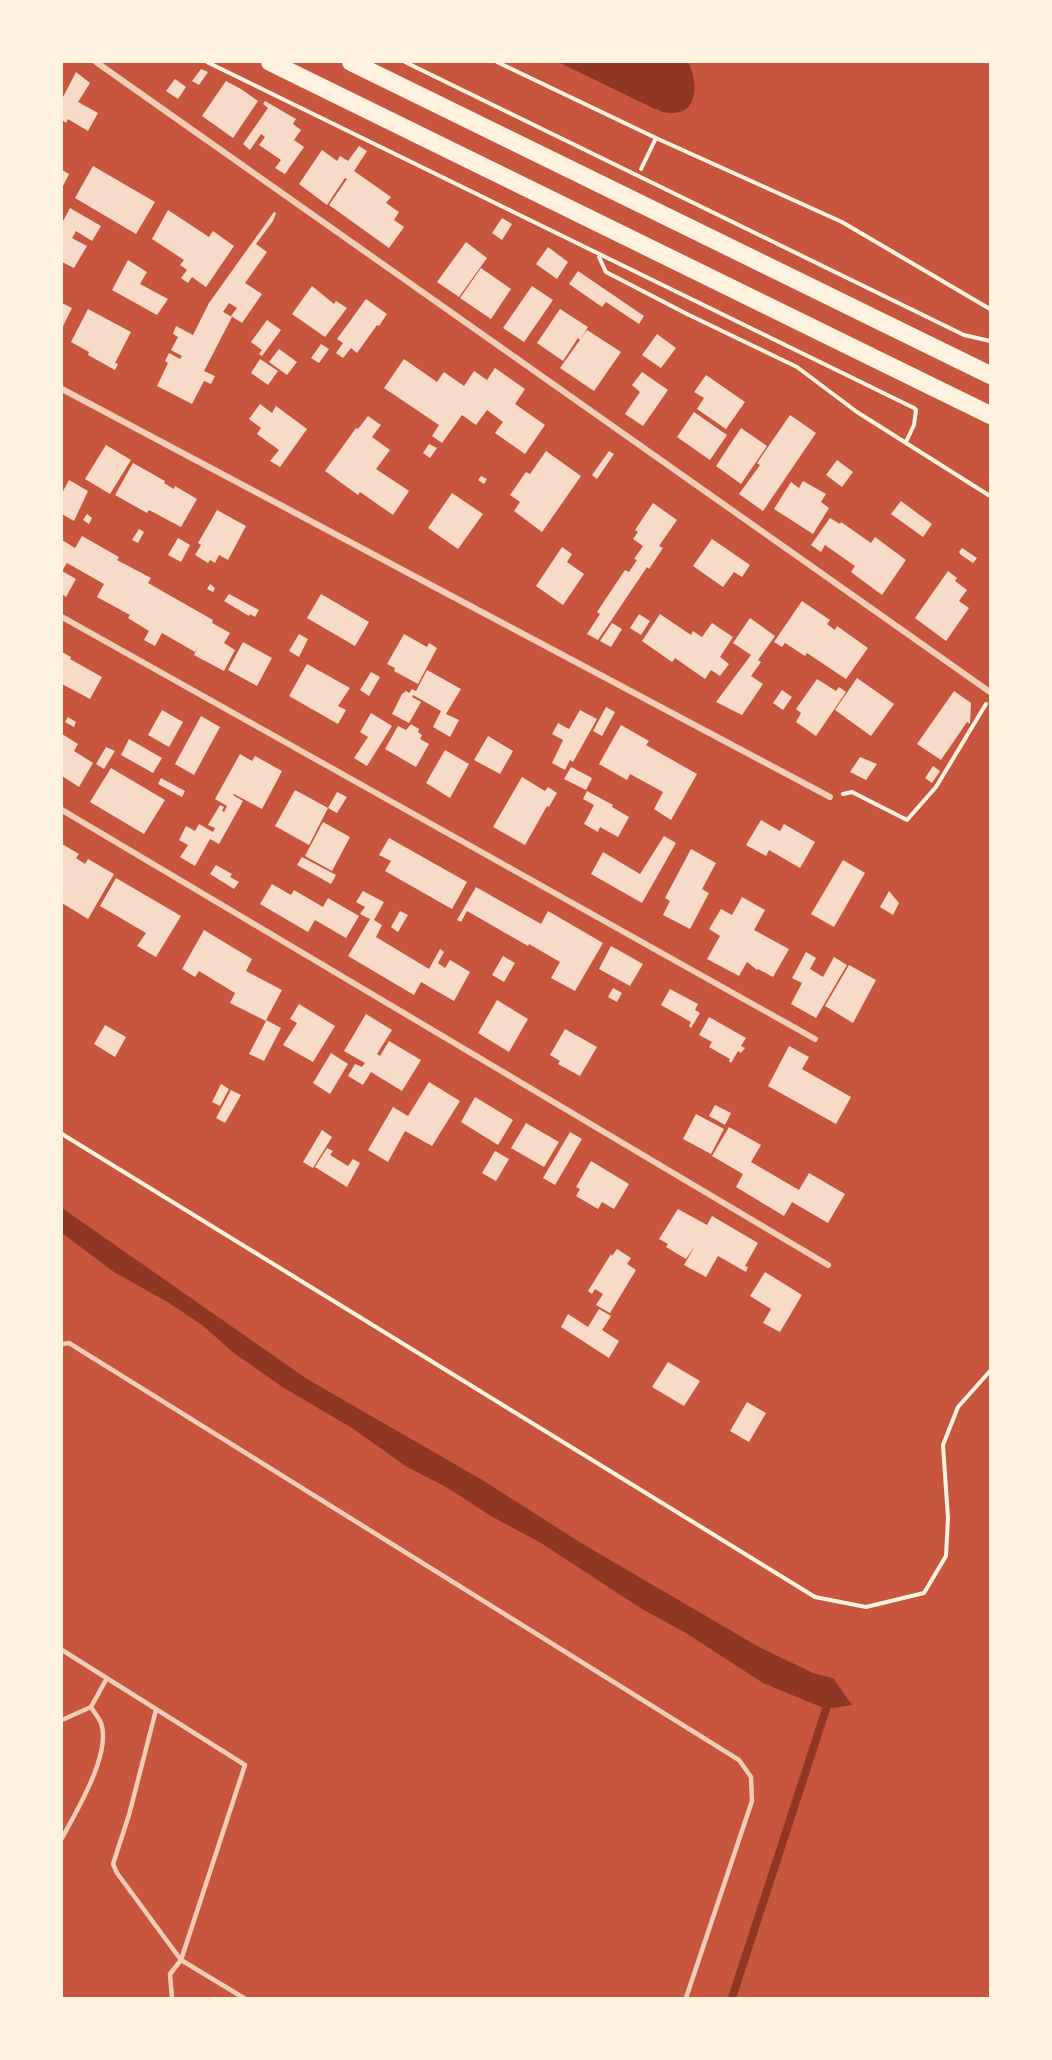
<!DOCTYPE html>
<style>
body{margin:0}
#map{position:relative;width:1052px;height:2060px;overflow:hidden;background:#c8553d;font-family:Cabin,sans-serif}
canvas{display:block}
.frame{position:absolute;inset:0;border:63px solid #fff3e0;pointer-events:none}
</style>
<div id="map">
<canvas width="1052" height="2060"></canvas>
<div class="frame"></div>
</div>
<script>
const context = document.querySelector('canvas').getContext('2d');
context.lineJoin = 'round';
function fill(path, color) { context.fillStyle = color; context.fill(path, 'evenodd'); }
function trace(path, color, width, dash) { context.strokeStyle = color; context.lineWidth = width; context.lineCap = dash ? 'butt' : 'round'; context.setLineDash(dash || []); context.stroke(path); }
fill(new Path2D(`
 M558,62H688C698,81 700,115 669,113C664,113 659,110 655,109Z
 M62,1208L307,1379L484,1481L581,1543L759,1647L813,1673L833,1678L852,1705L826,1709L763,1683L686,1633L642,1609L541,1543L489,1515L448,1488L407,1467L352,1428L284,1388L234,1353L202,1325L169,1303L114,1272L62,1233Z`), '#8f3625');
trace(new Path2D(`
 M732,1998L826,1709`), '#8f3625', 8);
fill(new Path2D(`
 M201,69L208,72L199,85L192,81Z
 M76,72L90,83L78,102L98,113L88,131L68,119L66,123L62,120V99Z
 M175,79L186,87L178,99L166,91Z
 M226,81L241,89L258,101L233,138L202,116Z
 M265,101L296,119L293,124L301,130L294,140L304,147L285,174L275,168L281,160L259,145L265,137L261,134L250,150L243,144L268,108L263,104Z
 M359,146L367,151L354,171L391,197L386,203L399,212L394,220L404,227L389,248L329,205L347,179L345,178L327,205L299,184L322,150L337,161L340,156L348,161Z
 M93,166L155,202L136,234L75,198Z
 M62,170L69,174L62,188Z
 M70,208L101,226L92,241L76,231L72,238L87,246L74,268L62,262V223Z
 M168,210L209,237L213,231L234,246L206,287L192,277L188,283L181,278L187,270L180,265L184,260L152,239Z
 M274,212L276,213L273,221L256,244L267,252L245,283L262,294L242,323L231,316L237,308L229,303L223,312L232,317L204,371L215,376L211,384L204,381L192,404L157,386L168,363L165,361L169,353L180,359L182,356L171,350L178,337L173,334L176,326L193,335L209,303Z
 M502,218L512,224L502,240L492,233Z
 M466,242L487,258L459,297L437,282Z
 M548,247L568,262L557,279L536,264Z
 M128,260L147,272L140,284L168,299L157,315L112,290Z
 M481,268L511,289L491,319L460,298Z
 M578,271L644,316L639,324L606,302L602,307L569,284Z
 M312,286L334,304L336,301L347,308L325,337L292,314Z
 M532,286L553,300L524,342L503,328Z
 M366,299L387,314L379,326L377,325L357,353L351,348L343,358L336,353L343,343L337,339Z
 M62,303L72,308L62,328Z
 M88,309L131,332L115,363L118,364L115,370L88,355L89,352L71,342Z
 M560,309L588,327L580,340L578,338L563,361L537,343Z
 M267,320L281,330L262,356L259,354L262,350L251,342Z
 M587,330L621,352L594,391L560,368Z
 M657,334L676,348L661,368L642,355Z
 M321,344L329,349L319,363L311,358Z
 M279,349L297,362L287,375L269,362Z
 M260,359L278,371L268,385L251,373Z
 M404,359L437,382L444,372L464,386L474,371L487,380L495,368L525,389L515,404L545,425L525,454L495,433L503,422L487,410L476,425L462,415L442,443L432,436L439,425L384,388Z
 M642,372L668,390L643,426L625,414L640,392L632,385Z
 M706,375L745,402L726,429L697,409L704,398L694,392Z
 M260,404L272,413L276,406L307,429L280,467L270,461L279,450L257,434L261,428L249,419Z
 M694,412L727,435L710,460L677,437Z
 M790,415L816,433L763,511L739,494L760,465L757,463Z
 M368,416L381,425L372,437L390,450L376,469L409,491L393,515L360,492L358,495L325,471L356,428L358,429Z
 M741,428L767,446L741,484L716,466Z
 M429,444L437,448L430,458L423,453Z
 M106,445L131,460L110,494L85,479Z
 M546,451L581,476L542,532L514,511L520,502L510,495L526,472L530,474Z
 M609,451L614,454L597,479L592,475Z
 M837,460L853,472L842,487L826,475Z
 M133,463L165,481L164,483L174,489L175,486L197,499L181,527L149,510L147,513L115,495Z
 M481,476L487,479L484,484L478,480Z
 M69,480L88,491L74,521L62,514V493Z
 M803,481L826,494L821,502L829,508L813,534L774,509L791,482L799,488Z
 M452,493L483,514L458,549L428,528Z
 M901,501L932,524L923,537L891,514Z
 M653,503L677,520L659,546L663,548L649,569L647,567L598,640L587,634L600,614L597,612L625,570L629,572L637,560L634,559L643,546L633,539L638,532L635,530Z
 M217,510L246,526L228,560L219,555L215,563L210,560L208,563L195,555L201,545L198,543Z
 M87,514L92,518L89,524L83,520Z
 M830,518L840,524L841,522L871,543L875,537L906,560L882,595L851,572L855,566L825,545L821,552L811,545Z
 M139,529L144,532L138,543L132,540Z
 M82,536L119,557L117,560L151,578L148,583L213,620L212,623L230,633L224,643L235,650L224,671L194,655L199,645L195,652L162,633L155,646L144,640L149,631L128,618L130,615L97,597L104,584L67,563L62,571L76,579L66,597L62,594V540L75,548Z
 M178,538L190,545L181,562L168,555Z
 M712,539L750,565L742,577L734,572L723,587L693,566Z
 M562,547L572,554L567,562L584,574L563,605L536,586Z
 M962,548L977,558L973,563L961,555L959,552Z
 M948,571L957,578L955,581L967,590L959,601L969,608L946,641L915,618Z
 M210,584L215,588L213,592L207,589Z
 M229,594L259,610L255,617L250,614L249,616L224,601Z
 M321,594L369,622L355,646L307,618Z
 M802,601L830,620L827,624L835,630L837,626L868,648L846,679L807,653L805,656L785,643L782,647L774,642Z
 M639,614L650,621L641,635L630,628Z
 M660,614L691,635L693,631L702,637L712,623L733,637L720,657L729,664L720,676L711,670L705,679L675,658L672,662L642,641Z
 M750,618L775,636L758,660L761,662L751,676L763,684L742,715L716,702L751,655L733,643Z
 M612,623L622,629L611,647L600,641Z
 M299,634L308,639L299,657L289,651Z
 M404,634L427,647L429,643L437,648L418,684L394,671L395,668L387,664Z
 M243,642L272,658L257,686L228,670Z
 M62,652L71,657L70,659L102,677L90,699L62,684Z
 M307,664L350,688L338,706L346,710L338,724L289,696Z
 M427,670L461,689L446,714L459,720L450,737L433,727L441,711L413,695L412,697L421,702L409,723L392,714L402,694L406,691L409,693L412,689L416,691Z
 M371,672L380,677L369,696L360,690Z
 M857,678L894,704L871,736L835,710Z
 M817,679L836,691L839,687L846,692L816,736L796,722L801,713L796,709Z
 M782,690L792,697L783,710L773,703Z
 M954,691L971,703L970,724L967,722L941,760L917,744Z
 M606,707L615,712L602,736L593,731Z
 M162,710L183,722L169,747L148,735Z
 M580,710L597,719L573,762L570,760L565,770L552,763L563,740L552,734L558,723L569,729Z
 M371,713L392,726L367,766L354,758L368,737L360,732Z
 M201,716L220,727L194,775L175,764Z
 M68,717L76,722L74,727L65,722Z
 M411,724L419,729L418,732L422,735L420,739L429,744L416,767L385,749L398,726L406,730Z
 M621,725L649,741L646,745L697,774L671,820L654,809L663,792L630,774L627,780L599,764Z
 M62,734L78,744L74,751L93,763L79,787L62,776Z
 M488,736L513,751L500,774L474,760Z
 M129,739L162,758L153,773L121,755Z
 M106,747L115,751L104,769L96,764Z
 M445,750L469,764L450,798L426,783Z
 M240,754L252,761L255,756L282,771L262,809L234,794L233,795L243,801L219,844L210,839L195,866L180,857L188,845L179,840L186,826L195,831L199,824L213,832L215,828L208,825L220,805L224,807L222,811L224,812L227,806L215,799Z
 M860,757L877,764L866,780L850,772Z
 M933,766L940,771L932,783L925,778Z
 M571,767L592,778L586,790L564,779Z
 M111,768L165,800L144,834L90,802Z
 M522,777L545,791L548,787L557,793L549,807L547,806L525,845L493,827Z
 M161,778L185,791L182,797L158,784Z
 M295,790L328,808L309,845L275,826Z
 M587,791L613,805L612,807L629,817L618,837L600,827L598,832L584,824L594,805L583,799Z
 M337,792L347,797L337,813L328,808Z
 M761,820L780,831L784,824L815,842L800,868L769,850L766,856L746,845Z
 M323,822L350,837L332,871L305,856Z
 M664,836L676,843L642,903L591,874L603,852L640,874Z
 M389,838L467,882L452,909L385,871L391,861L379,855Z
 M62,844L79,854L76,858L85,864L88,859L114,874L88,919L62,903Z
 M691,849L716,863L702,889L709,893L690,929L663,915L670,901L665,898Z
 M302,857L336,875L331,884L297,865Z
 M843,860L865,873L834,927L811,914Z
 M216,865L232,874L230,877L239,882L234,889L210,874Z
 M116,878L181,916L156,957L137,946L146,933L100,906Z
 M272,884L291,895L294,890L323,907L328,898L359,916L346,938L315,920L308,932L260,904Z
 M476,887L541,924L548,911L603,943L575,991L551,978L560,962L529,944L528,946L467,911L461,922L457,920Z
 M363,891L384,902L374,920L382,925L376,937L429,969L440,949L444,952L438,963L445,968L450,960L470,972L454,1001L421,982L414,995L348,956L370,919L360,914L365,907L356,902Z
 M889,891L899,903L893,915L880,907Z
 M742,897L765,910L754,930L789,949L773,977L758,969L757,970L747,962L739,976L707,959L720,936L709,929L721,909L732,915Z
 M400,911L408,915L398,932L391,927Z
 M204,930L252,959L246,971L282,990L266,1020L281,1028L264,1061L249,1054L266,1021L230,1003L235,993L199,971L195,977L182,969Z
 M611,946L643,964L630,986L599,969Z
 M806,952L816,958L810,969L823,977L834,957L847,965L816,1018L791,1004L802,983L792,978Z
 M503,956L515,963L504,982L492,975Z
 M849,965L876,980L853,1023L825,1006Z
 M613,988L622,993L617,1002L608,997Z
 M670,989L698,1004L695,1010L700,1013L691,1028L689,1026L691,1022L661,1005Z
 M497,1000L528,1019L509,1052L478,1033Z
 M299,1004L335,1026L313,1062L283,1045L297,1023L290,1019Z
 M366,1014L392,1030L377,1054L380,1056L389,1041L421,1060L402,1091L371,1072L363,1085L348,1076L355,1064L362,1067L365,1063L344,1051Z
 M709,1017L746,1038L741,1046L745,1048L741,1053L738,1051L731,1063L729,1061L730,1059L709,1047L712,1042L699,1035Z
 M105,1025L126,1037L115,1057L94,1044Z
 M565,1029L597,1047L580,1076L558,1064L560,1061L550,1055Z
 M789,1046L809,1057L802,1069L851,1097L836,1124L768,1086Z
 M331,1053L348,1064L330,1094L313,1083Z
 M429,1082L460,1101L432,1146L405,1131L388,1162L368,1150L393,1107L408,1116Z
 M221,1084L229,1089L220,1106L212,1102Z
 M231,1090L241,1095L225,1123L216,1118Z
 M475,1097L513,1120L498,1145L461,1122Z
 M715,1105L731,1113L725,1125L709,1116Z
 M696,1114L724,1129L711,1154L683,1139Z
 M526,1123L559,1142L544,1167L511,1148Z
 M729,1127L761,1145L751,1162L799,1190L809,1173L845,1194L828,1223L792,1202L784,1216L736,1187L743,1174L712,1156Z
 M322,1130L332,1137L313,1168L303,1162Z
 M570,1132L582,1139L555,1185L543,1178Z
 M327,1148L333,1151L330,1155L348,1166L353,1159L360,1163L347,1187L315,1167Z
 M495,1151L509,1159L496,1181L482,1173Z
 M591,1161L629,1184L614,1209L602,1202L598,1209L576,1196L580,1189L576,1187Z
 M678,1209L707,1225L712,1216L758,1243L745,1266L748,1267L746,1272L718,1256L706,1277L684,1265L695,1246L686,1259L666,1247L668,1244L659,1239Z
 M617,1249L631,1258L627,1264L636,1270L610,1313L596,1305L603,1294L595,1289L592,1294L588,1291L611,1254L612,1256Z
 M765,1272L802,1295L780,1332L763,1323L771,1309L750,1296Z
 M599,1309L611,1316L602,1330L619,1341L609,1358L561,1327L568,1314L588,1327Z
 M668,1362L700,1381L684,1406L652,1387Z
 M747,1402L766,1413L749,1442L730,1431Z`), '#f7dbc8');
trace(new Path2D(`
 M207,62L914,408L916,410L914,425L906,442
 M405,62L964,335L990,341
 M497,62L656,138L842,222L990,309
 M641,169L656,138
 M599,257L606,272L687,314L797,367L857,412L990,496
 M843,794L852,792L907,820L936,787L986,704
 M62,1134L815,1597L866,1607L924,1593L946,1556L948,1518L943,1445L958,1407L990,1371`), '#fff3e0', 4);
trace(new Path2D(`
 M62,1344L69,1343L739,1760L751,1777L752,1801L686,1998
 M62,1650L245,1765L181,1960
 M156,1710L129,1815L113,1864L117,1873L181,1960
 M62,1720L91,1707L107,1678
 M62,1838C76,1812 112,1753 101,1723C99,1718 94,1712 91,1707
 M172,1998L170,1974L181,1960L244,1998`), '#f1ccb7', 4.5);
trace(new Path2D(`
 M96,62L990,692
 M62,389L830,797
 M62,617L815,1039
 M62,810L828,1265`), '#f1ccb7', 6);
trace(new Path2D(`
 M270,62L990,415
 M351,62L990,375`), '#fff3e0', 18);
</script>
